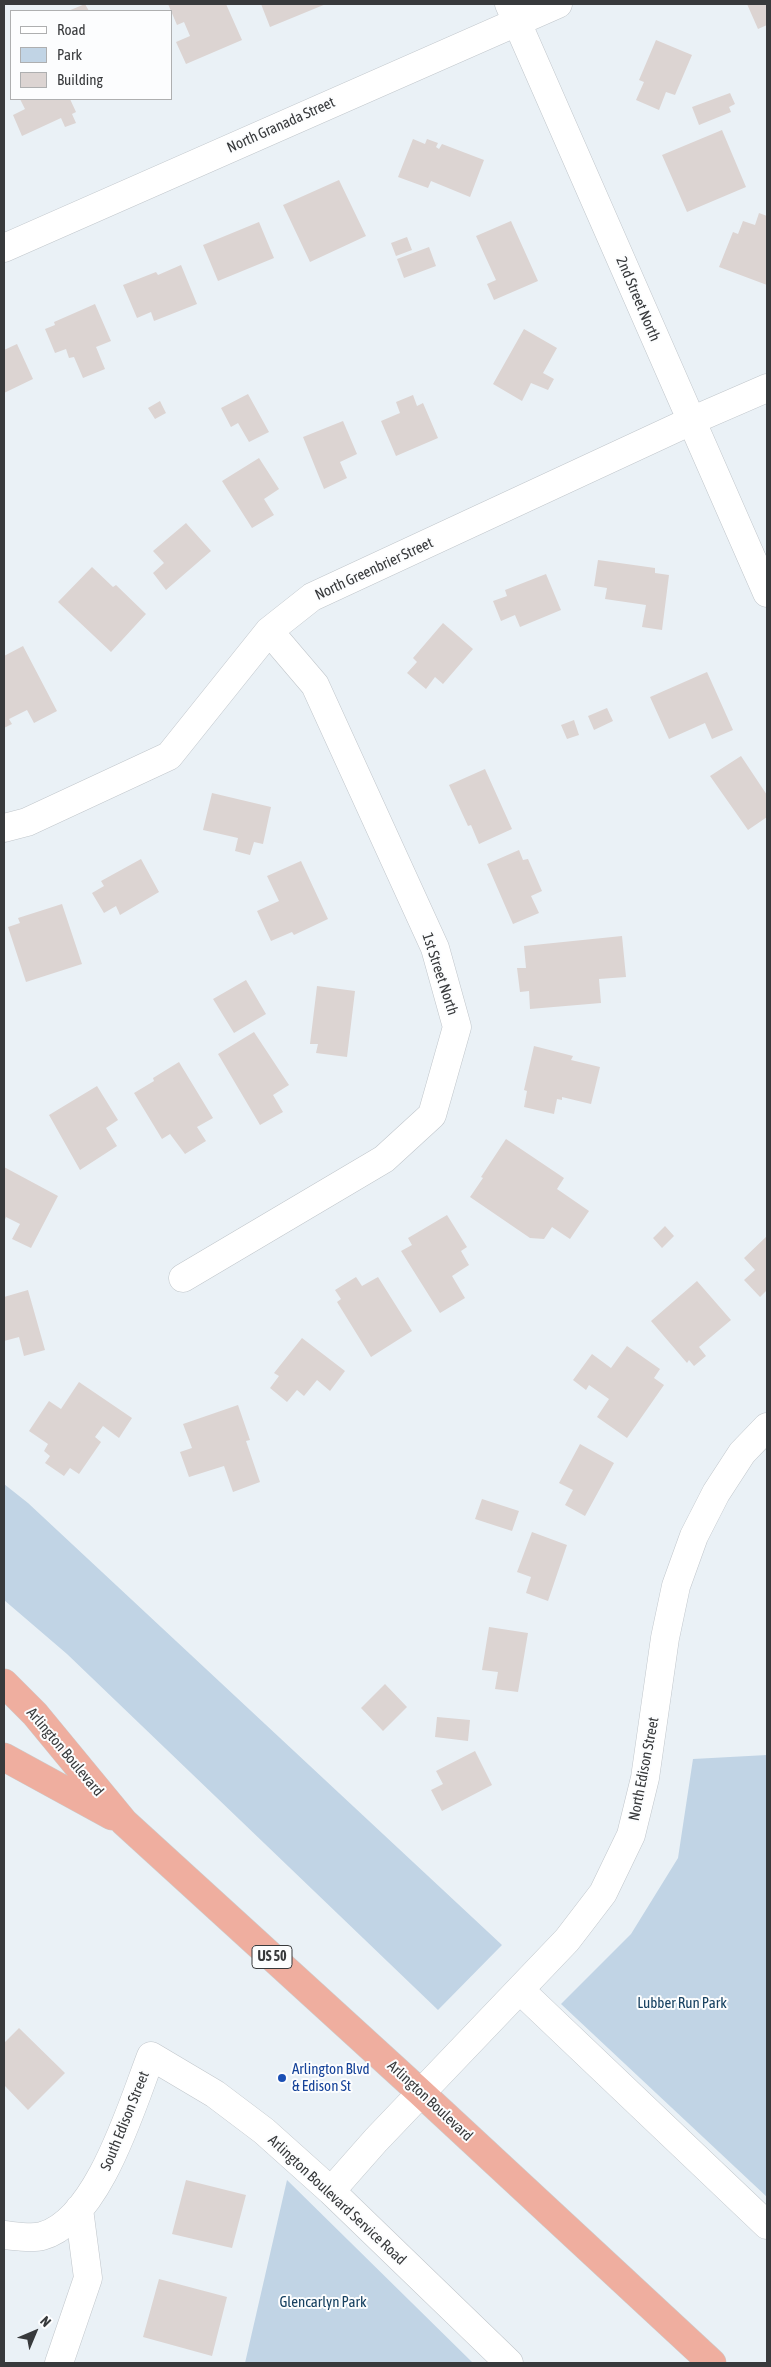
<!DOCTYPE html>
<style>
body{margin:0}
#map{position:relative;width:771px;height:2367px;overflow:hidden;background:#eaf1f6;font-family:"Asap Condensed",sans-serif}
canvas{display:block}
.frame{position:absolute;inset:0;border:5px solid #383a3c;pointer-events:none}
.legend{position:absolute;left:10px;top:10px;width:162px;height:90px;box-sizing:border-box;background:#fcfdfe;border:1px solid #aeafb0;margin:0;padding:6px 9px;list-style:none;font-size:15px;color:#383a3c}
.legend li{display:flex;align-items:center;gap:10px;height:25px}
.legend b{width:25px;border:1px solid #aeafb0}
.north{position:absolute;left:10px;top:2307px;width:50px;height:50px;-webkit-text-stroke:4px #fcfdfe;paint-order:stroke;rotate:45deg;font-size:14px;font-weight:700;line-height:20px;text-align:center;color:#383a3c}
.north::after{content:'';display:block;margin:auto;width:18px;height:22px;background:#383a3c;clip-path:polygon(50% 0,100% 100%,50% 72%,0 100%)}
</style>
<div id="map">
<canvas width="771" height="2367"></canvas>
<div class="frame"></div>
<ul class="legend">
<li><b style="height:6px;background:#fff"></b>Road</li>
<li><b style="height:14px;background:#c1d4e5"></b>Park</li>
<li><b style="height:14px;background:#dcd4d2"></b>Building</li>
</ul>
<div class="north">N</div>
</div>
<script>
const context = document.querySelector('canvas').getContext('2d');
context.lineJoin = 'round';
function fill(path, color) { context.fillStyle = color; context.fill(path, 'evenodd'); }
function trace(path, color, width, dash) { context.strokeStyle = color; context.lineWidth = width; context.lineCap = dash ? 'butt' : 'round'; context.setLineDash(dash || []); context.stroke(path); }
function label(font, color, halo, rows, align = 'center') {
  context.font = font + ' "Asap Condensed",sans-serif'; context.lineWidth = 4; context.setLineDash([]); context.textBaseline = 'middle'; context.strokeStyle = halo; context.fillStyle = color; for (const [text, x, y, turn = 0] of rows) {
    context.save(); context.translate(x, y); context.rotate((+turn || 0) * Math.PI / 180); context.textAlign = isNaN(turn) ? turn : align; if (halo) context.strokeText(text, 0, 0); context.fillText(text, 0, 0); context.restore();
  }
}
fill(new Path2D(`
 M4,1484L28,1503L502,1945L438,2010L67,1654L4,1600Z
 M767,1755V2197L561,2004L631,1934L678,1858L693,1759Z
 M287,2180L473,2363H245Z`), '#c1d4e5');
fill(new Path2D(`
 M85,4L89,11H68Z
 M168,4H226L242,40L186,64L176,42L190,36L184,22L177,25Z
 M261,4H326L270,27Z
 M747,4H767V25L758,29Z
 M656,40L692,55L675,95L666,92L659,110L636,100L644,82L639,80Z
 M730,93L735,104L729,107L731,112L699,125L692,107Z
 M20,99H70L76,112L72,114L76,123L65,127L61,118L22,136L13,115L25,109Z
 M722,130L746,187L687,212L662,155Z
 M413,139L425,144L427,139L438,143L436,147L439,149L442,144L484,160L470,197L431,181L428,188L398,177Z
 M339,180L366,236L310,262L283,205Z
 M759,213L767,216V285L719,267L733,232L738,234L743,221L755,225Z
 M511,221L538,281L494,300L487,284L496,280L476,236Z
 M259,222L274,258L218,281L203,245Z
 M407,237L412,250L396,256L391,243Z
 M429,247L436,266L404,278L397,259Z
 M181,265L197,304L154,321L151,312L137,318L123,285L156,272L158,275Z
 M95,304L111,341L96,347L105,369L83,378L74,357L69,358L66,349L55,353L45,329L55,325L54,322Z
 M524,329L557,348L543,373L554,379L548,390L531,383L522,401L493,384Z
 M17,344L33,379L4,393V350Z
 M248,394L269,432L249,442L238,423L231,427L221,408Z
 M413,395L417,406L423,403L438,438L396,456L381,421L400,413L396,402Z
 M160,401L166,413L155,419L148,408Z
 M343,421L357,454L340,462L347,478L324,489L303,437Z
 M259,458L279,489L264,499L274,515L252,528L222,481Z
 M186,523L211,551L166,590L153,573L164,563L153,551Z
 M598,560L655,568V573L669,575L662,630L642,627L646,605L605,599L607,588L594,586Z
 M92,567L113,587L116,585L146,614L111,652L58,602Z
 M546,574L561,610L520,627L515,615L501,621L493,601L507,596L505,590Z
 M443,623L473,649L443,684L435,677L426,689L407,673L417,662L413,658Z
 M23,646L57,711L34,723L27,710L9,719L12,724L4,728V656Z
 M707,672L733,730L712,739L705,723L669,739L650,697Z
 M607,708L613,721L594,730L588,716Z
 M574,720L579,735L567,739L561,725Z
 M741,756L767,795V817L748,830L710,776Z
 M485,769L512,829L479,844L471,825L468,826L449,785Z
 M212,793L271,807L263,844L254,842L250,855L235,851L238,838L203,830Z
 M519,850L523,860L528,859L542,891L531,896L539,913L513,924L487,864Z
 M141,859L159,892L120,915L116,906L104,913L92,893L104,886L101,881Z
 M301,861L328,919L294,935L292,932L271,941L257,911L279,901L267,876Z
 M62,904L82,964L26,982L8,927L20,923L18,918Z
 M622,936L626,977L599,979L601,1003L530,1009L529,991L520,992L517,968H526L524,946Z
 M246,980L266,1014L234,1033L213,999Z
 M317,986L355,991L347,1057L316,1053L318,1044H310Z
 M254,1032L289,1085L273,1095L283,1112L260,1125L218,1054Z
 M534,1046L573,1056L571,1060L600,1067L591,1104L562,1097V1100L557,1099L554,1114L524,1107L527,1091L524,1090Z
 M179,1062L213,1118L197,1127L206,1141L185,1154L170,1134L162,1139L134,1093L154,1081L153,1078Z
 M97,1086L118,1120L106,1128L117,1146L80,1170L49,1115Z
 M506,1139L564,1178L557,1189L589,1211L570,1239L552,1227L544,1239L530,1238L470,1197L483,1178L481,1177Z
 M4,1167L58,1196L31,1248L12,1239L20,1224L6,1217L4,1222Z
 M447,1215L467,1247L461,1251L469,1265L452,1276L465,1298L440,1313L401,1251L412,1245L408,1238Z
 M665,1226L674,1236L662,1248L653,1238Z
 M767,1236V1290L760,1297L744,1280L755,1270L744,1258Z
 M356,1277L362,1286L378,1277L412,1331L371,1357L337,1302L341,1299L335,1290Z
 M697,1281L731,1320L699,1347L706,1356L694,1366L689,1360L687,1363L651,1321Z
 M28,1290L45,1350L24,1356L19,1337L4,1341V1297Z
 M302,1338L345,1371L330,1391L317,1380L304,1396L297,1390L287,1402L270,1388L279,1376L274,1373Z
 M627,1346L660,1369L654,1378L664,1385L627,1438L597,1417L609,1399L589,1385L586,1390L573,1380L592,1354L611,1368Z
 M79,1382L132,1418L119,1438L103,1426L95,1437L101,1442L79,1474L70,1468L64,1476L45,1463L50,1456L44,1451L48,1444L29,1431L49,1401L61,1409Z
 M238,1405L250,1440L246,1441L260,1482L233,1492L224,1466L189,1477L180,1452L192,1448L183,1424Z
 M580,1444L614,1463L585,1516L565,1505L573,1490L559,1483Z
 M482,1499L519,1511L512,1531L475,1519Z
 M532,1532L567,1545L548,1601L526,1593L531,1577L517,1572Z
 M489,1627L528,1633L518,1692L495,1689L498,1672L482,1670Z
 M385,1684L407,1707L383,1731L361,1708Z
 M437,1717L470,1720L468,1741L435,1737Z
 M475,1751L492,1785L442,1811L431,1790L443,1784L436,1771Z
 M19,2028L65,2073L28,2110L4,2085V2043Z
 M186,2180L246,2195L232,2248L172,2234Z
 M159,2279L227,2297L212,2356L143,2337Z`), '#dcd4d2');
const minor = new Path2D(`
 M509,4L767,593
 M4,248L558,4
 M4,828L27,822L169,756L269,631L312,597L691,421L767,388
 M183,1278L384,1159L432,1115L457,1027L435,948L315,685L269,631
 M520,1990L767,2225
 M331,2191L376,2140L567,1940L603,1893L631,1835L645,1778L665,1638L676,1586L694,1536L716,1493L742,1453L767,1427
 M4,2235C15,2236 31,2239 42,2236C98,2221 132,2105 151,2056L215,2094L264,2131L331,2191L509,2363
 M59,2363L88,2278L79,2209`);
const trunk = new Path2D(`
 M4,1683L35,1714L124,1822L421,2093L712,2363
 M4,1757L112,1816`);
trace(minor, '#c0c6cb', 29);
trace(trunk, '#cbcccc', 29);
trace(minor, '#fff', 28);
trace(trunk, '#efae9f', 28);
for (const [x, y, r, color] of [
 [282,2078,5,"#1a4fb4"]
]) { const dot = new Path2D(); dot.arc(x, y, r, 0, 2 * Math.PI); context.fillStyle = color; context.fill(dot); trace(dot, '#fcfdfe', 2); }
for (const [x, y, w] of [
 [272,1957,40]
]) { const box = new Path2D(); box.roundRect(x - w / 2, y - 11.5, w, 23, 4); context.fillStyle = '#fcfdfe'; context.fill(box); trace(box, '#383a3c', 1); }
label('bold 14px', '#383a3c', null, [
 ["US 50",272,1957]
]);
label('15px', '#383a3c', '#fcfdfe', [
 ["North Granada Street",281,125,-24],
 ["2nd Street North",638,299,67],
 ["North Greenbrier Street",374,569,-25],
 ["1st Street North",440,974,72],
 ["Arlington Boulevard",65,1752,50],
 ["North Edison Street",644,1769,-79],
 ["Arlington Boulevard",430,2101,43],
 ["South Edison Street",125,2121,-68],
 ["Arlington Boulevard Service Road",337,2200,43]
]);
label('15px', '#164060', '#fcfdfe', [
 ["Lubber Run Park",682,2003],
 ["Glencarlyn Park",323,2302]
]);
label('15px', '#164399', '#fcfdfe', [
 ["Arlington Blvd",292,2069],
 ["& Edison St",292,2086]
], 'left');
</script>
